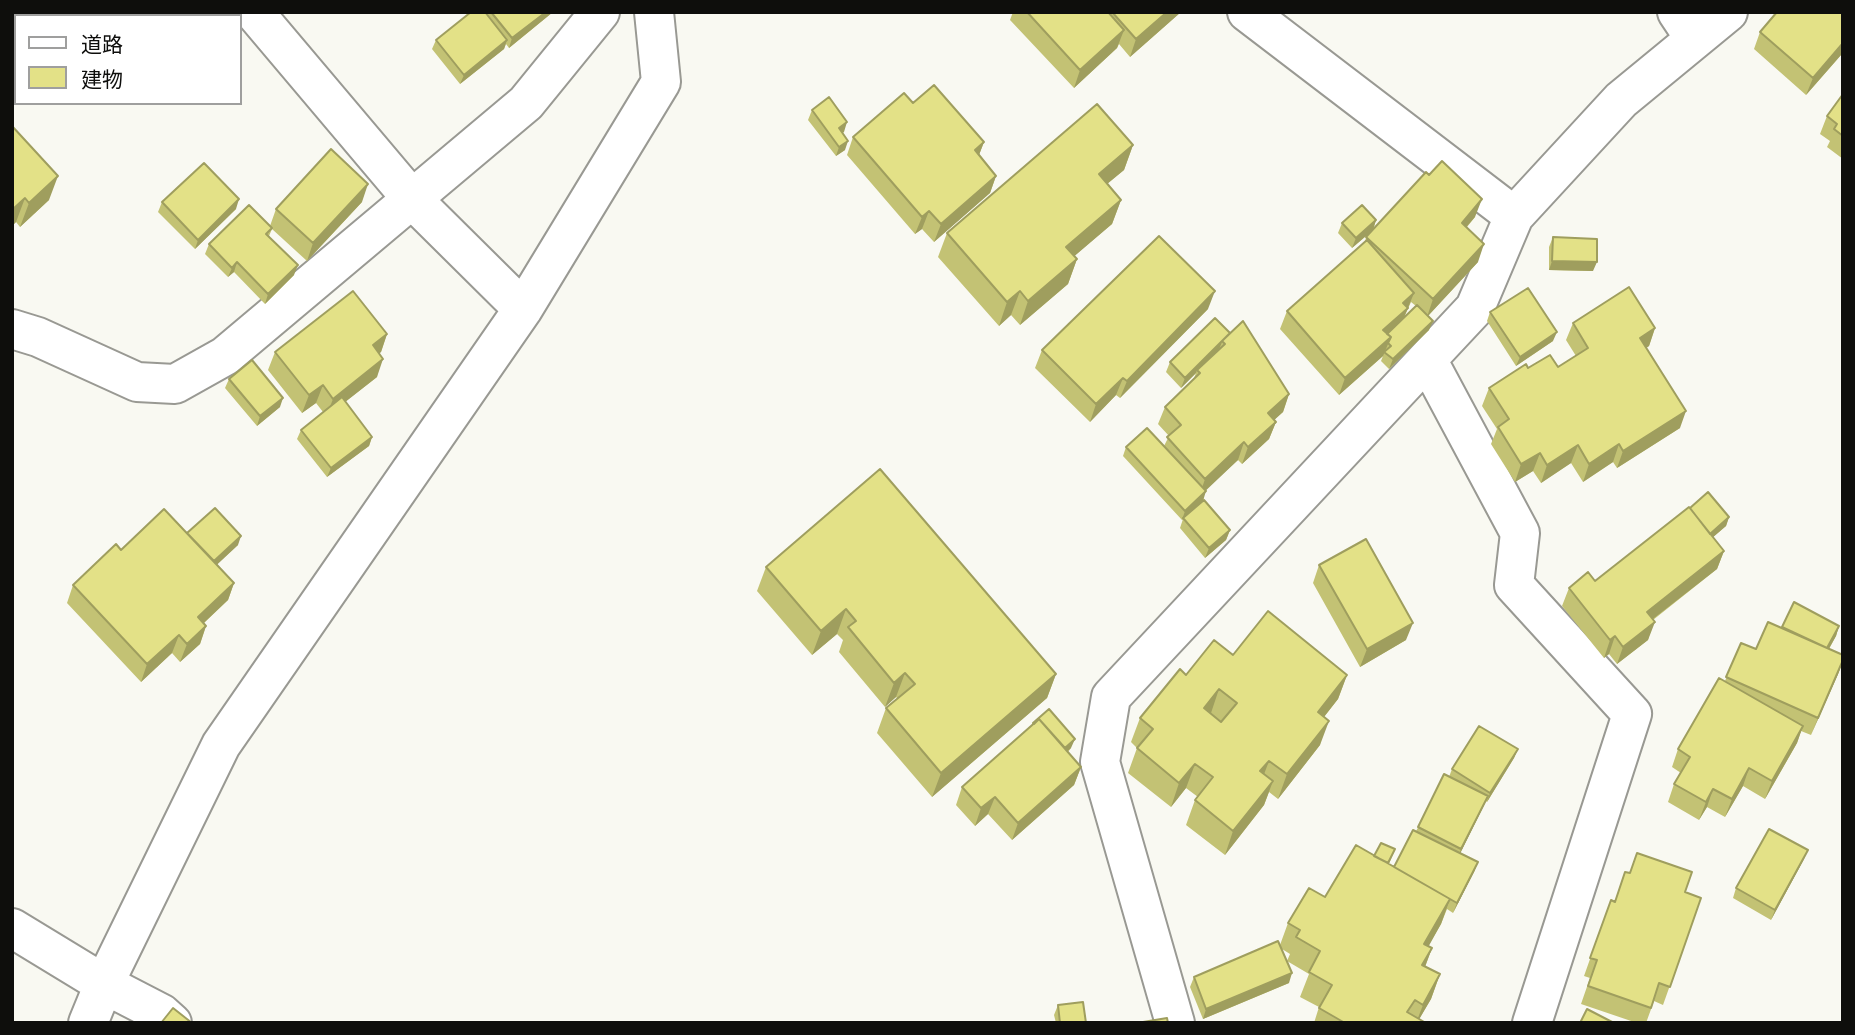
<!DOCTYPE html>
<meta charset="utf-8">
<style>
body{margin:0}
#map{position:relative;width:1855px;height:1035px;overflow:hidden;background:#f9f9f2;font-family:Raleway,"Noto Sans JP",sans-serif}
canvas{display:block}
.frame{position:absolute;inset:0;border:14px solid #0e0e0c;pointer-events:none}
.legend{position:absolute;left:14px;top:14px;width:228px;height:91px;box-sizing:border-box;background:#fff;border:2px solid #9f9f9e;margin:0;padding:9px 12px;list-style:none;font-size:21px;color:#0e0e0c}
.legend li{display:flex;align-items:center;gap:14px;height:35px}
.legend b{width:35px;border:2px solid #9f9f9e}
</style>
<div id="map">
<canvas width="1855" height="1035"></canvas>
<div class="frame"></div>
<ul class="legend">
<li><b style="height:9px;background:#fff"></b>道路</li>
<li><b style="height:19px;background:#e3e187"></b>建物</li>
</ul>
</div>
<script>
const context = document.querySelector('canvas').getContext('2d');
context.lineJoin = 'round';
function trace(path, color, width, dash) { context.strokeStyle = color; context.lineWidth = width; context.lineCap = dash ? 'butt' : 'round'; context.setLineDash(dash || []); context.stroke(path); }
function fill(path, color) { context.fillStyle = color; context.fill(path, 'evenodd'); }
const minor = new Path2D(`
 M254,12L412,199L523,309
 M1247,12L1514,216
 M1677,12L1695,39
 M12,329L38,337L137,382L175,384L225,356L526,103L600,12
 M1428,361L1520,533L1514,585L1632,714L1532,1023
 M12,928L104,984L162,1014L172,1023
 M88,1023L104,984L221,745L523,309L661,82L654,12
 M1175,1023L1100,762L1111,697L1475,308L1514,216L1621,100L1728,12`);
trace(minor, '#999993', 42);
trace(minor, '#fff', 38);
fill(new Path2D(`
 M471,12H553L509,48L506,44L504,49L460,84L432,49L436,40Z
 M1013,12H1181L1130,57L1119,44L1117,48L1074,88L1010,20Z
 M1843,12V57L1841,55L1806,95L1754,49L1760,32Z
 M1843,94V159L1827,147L1830,141L1820,134L1827,116Z
 M913,103L984,142L979,155L996,176L990,193L934,242L922,229L915,234L847,155L853,137Z
 M812,110L844,132L842,133L845,150L836,156L808,120Z
 M12,126L49,200L20,227L16,222L12,226Z
 M1133,145L1124,170L1107,184L1121,200L1112,224L1074,256L1077,259L1068,284L1020,325L1011,315L999,326L938,257L947,233Z
 M162,202L236,209L195,249L158,212Z
 M362,202L307,261L272,229L269,236L294,275L265,304L234,272L228,277L205,254L209,244L270,226L276,209Z
 M1475,217L1467,227L1478,262L1428,316L1429,330L1389,369L1381,361L1383,356L1339,395L1280,329L1287,311L1365,243L1366,237ZM1411,302L1416,306L1404,317L1407,311Z
 M1376,220L1373,230L1352,248L1338,233L1342,223Z
 M1553,237L1593,271L1549,270V247Z
 M1208,309L1120,398L1116,395L1090,422L1035,368L1042,350Z
 M1490,312L1553,341L1516,366L1487,321Z
 M1215,318L1289,394L1283,412L1274,420L1276,422L1269,439L1242,464L1238,460L1205,490L1203,501L1230,530L1226,540L1205,558L1180,528L1183,519L1182,520L1123,456L1126,447L1164,446L1169,436L1158,424L1165,407L1194,378L1196,373L1181,388L1166,372L1170,362Z
 M1573,323L1655,328L1649,346L1646,348L1680,428L1617,468L1613,462L1583,482L1571,463L1541,483L1533,471L1515,482L1491,444L1497,429L1482,406L1489,388L1528,368L1558,367L1576,356L1566,340Z
 M387,334L381,352L379,353L377,377L345,402L372,437L369,446L327,477L297,439L301,430L323,412L316,403L302,413L268,370L275,352Z
 M229,379L280,407L257,426L225,388Z
 M1729,517L1726,526L1713,537L1724,551L1717,569L1653,620L1648,640L1617,664L1609,654L1604,658L1562,606L1569,588L1595,581Z
 M187,533L238,545L217,564L234,583L228,600L204,623L206,626L200,644L180,662L172,653L141,682L67,603L73,585L121,550Z
 M1319,565L1406,640L1360,667L1313,583Z
 M766,567L1056,674L1047,698L932,797L877,733L886,708L898,699L896,697L885,707L839,652L843,640L837,634L812,655L757,591Z
 M1839,626L1836,636L1829,649L1843,661L1838,674L1811,735L1801,731L1797,743L1765,799L1743,786L1725,817L1707,807L1699,820L1668,802L1674,784L1681,773L1672,767L1678,749L1725,681L1741,643L1756,649L1781,628Z
 M1233,655L1347,675L1338,699L1324,717L1320,745L1278,799L1269,792L1264,805L1225,855L1186,825L1195,800L1198,797L1186,788L1171,807L1128,773L1137,748L1131,742L1140,718Z
 M1033,723L1071,748L1068,752L1081,767L1074,785L1012,840L988,814L975,826L956,805L962,787L1032,726Z
 M1518,749L1514,758L1487,802L1486,801L1460,853L1478,862L1474,872L1453,913L1447,909L1441,924L1428,946L1432,948L1425,967L1440,974L1431,999L1419,1019L1426,1023H1314L1319,1007L1300,997L1309,974L1287,961L1290,954L1282,949L1289,983L1203,1019L1190,987L1194,977L1280,945L1288,923L1325,897L1374,856L1395,849L1389,864L1394,867L1449,777L1452,769Z
 M1804,859L1771,920L1733,898L1736,888Z
 M1685,892L1701,898L1663,1005L1654,1001L1646,1023H1637L1581,1004L1590,978L1584,976L1611,900L1615,901Z
 M1058,1005L1086,1023H1056L1054,1015Z`), '#c3c274');
fill(new Path2D(`
 M546,12H553L509,48L512,38Z
 M1167,12H1181L1130,57L1136,39Z
 M1124,30L1117,48L1074,88L1080,70Z
 M507,40L504,49L460,84L464,75Z
 M1843,43V50L1841,55L1806,95L1813,78Z
 M847,122L844,132L835,137L839,128Z
 M848,141L845,150L836,156L839,147Z
 M984,142L977,160L975,150Z
 M1133,145L1124,170L1090,198L1099,174Z
 M58,176L49,200L20,227L29,203Z
 M996,176L990,193L934,242L941,224Z
 M368,184L362,202L307,261L313,243Z
 M25,198L16,222L12,226V210Z
 M239,199L236,209L195,249L198,240Z
 M1482,199L1475,217L1455,240L1462,223Z
 M1121,200L1112,224L1057,271L1066,247Z
 M929,211L922,229L915,234L922,217Z
 M1376,220L1373,230L1352,248L1356,238Z
 M1484,244L1478,262L1427,317L1433,299Z
 M1077,259L1068,284L1020,325L1028,301Z
 M1552,261L1597,262L1593,271L1549,270Z
 M237,262L234,272L228,277L232,268Z
 M298,265L294,275L265,304L268,294Z
 M1020,291L1011,315L999,326L1007,302Z
 M1215,291L1208,309L1120,398L1127,381Z
 M1414,293L1401,325L1385,340L1383,330L1403,303Z
 M1433,321L1429,330L1389,369L1393,359Z
 M1655,328L1649,346L1634,356L1640,338Z
 M1557,332L1553,341L1516,366L1520,357Z
 M387,334L381,352L367,363L373,345Z
 M1391,337L1383,356L1339,395L1345,378Z
 M1222,342L1218,352L1197,370L1196,373L1181,388L1185,378Z
 M383,359L377,377L326,417L333,399Z
 M1123,378L1116,395L1090,422L1096,404Z
 M323,385L316,403L302,413L309,395Z
 M1289,394L1283,412L1262,431L1268,413Z
 M283,398L280,407L257,426L260,416Z
 M1686,411L1680,428L1617,468L1623,451Z
 M1276,422L1269,439L1242,464L1248,447Z
 M372,437L369,446L327,477L331,468Z
 M1244,442L1238,460L1199,497L1205,479Z
 M1619,444L1613,462L1583,482L1589,464Z
 M1578,445L1571,463L1541,483L1547,465Z
 M1540,453L1533,471L1515,482L1521,464Z
 M1206,491L1203,501L1182,520L1185,511Z
 M1729,517L1726,526L1704,545L1708,536Z
 M1230,530L1226,540L1205,558L1209,548Z
 M241,536L238,545L206,575L209,565Z
 M1724,551L1717,569L1640,629L1647,612Z
 M234,583L228,600L191,635L198,617Z
 M846,609L837,634L812,655L821,631Z
 M1655,622L1648,640L1617,664L1623,647Z
 M1413,623L1406,640L1360,667L1367,649Z
 M206,626L200,644L180,662L187,644Z
 M1839,626L1836,636L1823,659L1826,650Z
 M179,635L172,653L141,682L147,664Z
 M1615,636L1609,654L1604,658L1610,640Z
 M1843,660L1838,674L1811,735L1818,718Z
 M905,673L896,697L885,707L894,683Z
 M1056,674L1047,698L932,797L941,773Z
 M1347,675L1338,699L1309,736L1318,712Z
 M1219,689L1211,713L1204,708Z
 M1329,721L1320,745L1278,799L1287,774Z
 M1803,726L1797,743L1765,799L1772,781Z
 M1075,739L1071,748L1056,762L1059,753Z
 M1518,749L1514,758L1487,802L1490,793Z
 M1269,761L1260,785V771Z
 M1195,764L1186,788L1171,807L1179,783Z
 M1081,767L1074,785L1012,840L1018,823Z
 M1749,768L1743,786L1725,817L1732,799Z
 M1273,781L1264,805L1225,855L1233,831Z
 M1713,789L1707,807L1699,820L1706,802Z
 M1488,796L1484,805L1458,858L1461,849Z
 M995,797L988,814L975,826L981,808Z
 M1808,850L1804,859L1771,920L1775,910Z
 M1478,862L1474,872L1453,913L1457,903Z
 M1450,899L1441,924L1416,969L1424,944Z
 M1432,948L1423,972L1422,965Z
 M1292,973L1289,983L1203,1019L1206,1009Z
 M1440,974L1431,999L1417,1023H1416L1423,1005Z`), '#9f9e5e');
const building = new Path2D(`
 M471,12H485L507,40L464,75L436,40Z
 M491,12H546L512,38Z
 M1027,12H1108L1124,30L1080,70Z
 M1112,12H1167L1136,39Z
 M1777,12H1843V43L1813,78L1760,32Z
 M934,85L984,142L975,150L996,176L941,224L929,211L922,217L853,137L904,93L913,103Z
 M1843,94V136L1834,129L1837,124L1827,116Z
 M829,97L847,122L839,128L848,141L839,147L812,110Z
 M1097,104L1133,145L1099,174L1121,200L1066,247L1077,259L1028,301L1020,291L1007,302L947,233Z
 M12,126L58,176L29,203L25,198L12,210Z
 M331,149L368,184L313,243L276,209Z
 M1442,161L1482,199L1462,223L1484,244L1433,299L1366,237L1426,172L1429,175Z
 M204,163L239,199L198,240L162,202Z
 M249,205L272,228L266,234L298,265L268,294L237,262L232,268L209,244Z
 M1362,205L1376,220L1356,238L1342,223Z
 M1159,236L1215,291L1127,381L1123,378L1096,404L1042,350Z
 M1553,237L1597,239V262L1552,261Z
 M1367,240L1414,293L1403,303L1408,308L1383,330L1391,337L1345,378L1287,311Z
 M1629,287L1655,328L1640,338L1686,411L1623,451L1619,444L1589,464L1578,445L1547,465L1540,453L1521,464L1498,427L1509,419L1489,388L1526,364L1528,368L1550,355L1558,367L1588,348L1573,323Z
 M1528,288L1557,332L1520,357L1490,312Z
 M353,291L387,334L373,345L383,359L333,399L323,385L309,395L275,352Z
 M1417,305L1433,321L1393,359L1384,352L1391,346L1388,343L1391,337L1387,334Z
 M1215,318L1230,333L1185,378L1170,362Z
 M1243,321L1289,394L1268,413L1276,422L1248,447L1244,442L1205,479L1167,437L1181,425L1165,407L1200,373L1197,370L1225,344L1222,341Z
 M252,360L283,398L260,416L229,379Z
 M342,397L372,437L331,468L301,430Z
 M1147,428L1206,491L1185,511L1126,447Z
 M880,469L1056,674L941,773L886,708L915,684L905,673L894,683L848,627L856,621L846,609L821,631L766,567Z
 M1708,492L1729,517L1710,534L1690,508Z
 M1204,500L1230,530L1209,548L1183,518Z
 M1689,507L1724,551L1647,612L1655,622L1623,647L1615,636L1610,640L1569,588L1588,572L1595,581Z
 M215,508L241,536L214,561L187,533Z
 M164,509L234,583L198,617L206,626L187,644L179,635L147,664L73,585L116,544L121,550Z
 M1366,539L1413,623L1367,649L1319,565Z
 M1794,602L1839,626L1827,648L1782,627Z
 M1268,611L1347,675L1318,712L1329,721L1287,774L1269,761L1260,771L1273,781L1233,831L1195,800L1213,777L1195,764L1179,783L1137,748L1153,729L1140,718L1180,669L1186,675L1214,640L1233,655ZM1219,689L1237,703L1221,722L1204,708Z
 M1768,622L1843,655V660L1818,718L1726,677L1741,643L1756,649Z
 M1719,678L1803,726L1772,781L1749,768L1732,799L1713,789L1706,802L1674,784L1690,757L1678,749Z
 M1049,709L1075,739L1065,748L1039,719L1034,724L1033,723Z
 M1039,719L1081,767L1018,823L995,797L981,808L962,787Z
 M1479,726L1518,749L1490,793L1452,769Z
 M1444,774L1488,796L1461,849L1418,827Z
 M1769,829L1808,850L1775,910L1736,888Z
 M1413,830L1478,862L1457,903L1394,867Z
 M1381,843L1395,849L1388,863L1374,856Z
 M1356,845L1450,899L1424,944L1432,948L1422,965L1440,974L1423,1005L1415,1000L1407,1012L1426,1023H1345L1319,1008L1332,985L1309,972L1320,951L1296,937L1300,930L1288,923L1309,888L1325,897Z
 M1637,853L1692,872L1685,892L1701,898L1670,987L1659,983L1651,1008L1588,986L1597,960L1590,958L1611,900L1615,902L1625,872L1630,873Z
 M1278,941L1292,973L1206,1009L1194,977Z
 M1083,1002L1086,1023H1060L1058,1005Z
 M173,1008L192,1023H161Z
 M1587,1009L1614,1023H1580Z
 M1167,1018L1168,1023H1137Z`);
fill(building, '#e3e187');
trace(building, '#9f9e5e', 2);
</script>
